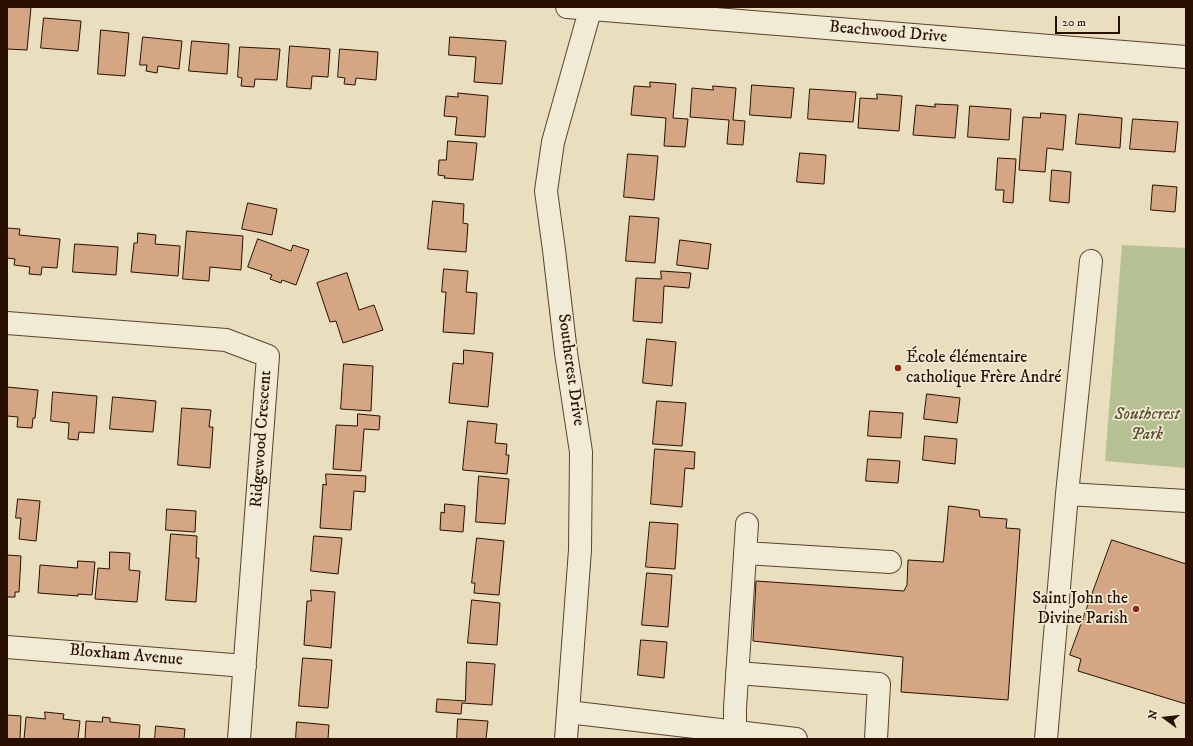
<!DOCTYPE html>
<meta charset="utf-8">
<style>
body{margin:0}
#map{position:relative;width:1193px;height:746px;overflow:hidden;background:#e9debd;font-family:"IM FELL DW Pica",serif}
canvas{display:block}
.frame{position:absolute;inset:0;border:8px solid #290f00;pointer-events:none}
.north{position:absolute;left:1145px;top:698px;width:40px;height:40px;-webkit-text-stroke:3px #f1ead4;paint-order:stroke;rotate:285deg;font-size:11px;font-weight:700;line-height:16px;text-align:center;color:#290f00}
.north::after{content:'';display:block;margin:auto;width:14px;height:18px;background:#290f00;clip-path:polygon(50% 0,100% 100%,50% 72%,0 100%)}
.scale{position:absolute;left:1055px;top:16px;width:65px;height:18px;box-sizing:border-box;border:2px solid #290f00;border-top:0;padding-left:5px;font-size:12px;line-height:14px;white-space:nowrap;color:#290f00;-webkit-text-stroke:3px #f1ead4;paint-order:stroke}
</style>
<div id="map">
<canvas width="1193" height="746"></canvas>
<div class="frame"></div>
<div class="north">N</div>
<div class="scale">20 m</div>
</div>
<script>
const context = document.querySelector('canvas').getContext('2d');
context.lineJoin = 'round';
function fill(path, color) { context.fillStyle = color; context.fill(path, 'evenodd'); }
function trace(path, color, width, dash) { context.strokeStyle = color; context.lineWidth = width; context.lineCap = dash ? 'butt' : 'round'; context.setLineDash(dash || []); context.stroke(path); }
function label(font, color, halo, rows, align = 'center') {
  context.font = font + ' "IM FELL DW Pica",serif'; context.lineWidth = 3.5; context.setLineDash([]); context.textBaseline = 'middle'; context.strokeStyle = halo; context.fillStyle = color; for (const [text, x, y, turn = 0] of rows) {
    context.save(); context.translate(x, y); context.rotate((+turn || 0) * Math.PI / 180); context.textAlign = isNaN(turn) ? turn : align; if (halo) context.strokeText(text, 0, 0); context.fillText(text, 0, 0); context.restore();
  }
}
fill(new Path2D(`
 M1122,245L1186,248V468L1105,461Z`), '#b5c192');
const building = new Path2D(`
 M7,7H31L27,50L7,49Z
 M44,18L81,21L78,51L41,48Z
 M101,30L129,33L125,76L98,74Z
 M143,37L182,41L179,69L158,66L157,73L146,71L147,65H140Z
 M450,37L506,41L502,84L474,82L476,57L449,55Z
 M192,41L229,44L227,74L189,71Z
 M290,46L330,49L328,77L312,76L311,89L287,87Z
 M240,47L280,49L277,80L255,79L254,87L241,86L242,78L238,77Z
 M340,49L378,52L376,80L356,78L355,85L344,84L345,78L338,77Z
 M650,82L676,84L673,118L688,119L685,147L664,146L666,118L631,115L634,86L650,87Z
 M752,85L794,88L791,118L750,115Z
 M713,86L736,88L733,120L745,121L743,145L727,144L729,120L690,117L692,88L713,90Z
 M810,89L856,92L853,122L808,119Z
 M458,93L488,96L485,137L455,135L457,117L444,116L446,96L458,97Z
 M877,94L902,96L899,131L858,128L860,98L877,99Z
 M935,104L958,105L955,138L913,135L916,105L935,107Z
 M970,106L1011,109L1009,140L968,137Z
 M1041,113L1066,115L1063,150L1047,148L1045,172L1019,170L1023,117L1040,118Z
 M1079,114L1122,118L1120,148L1076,144Z
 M1133,119L1178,122L1175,152L1130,149Z
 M448,141L477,143L473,180L444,178L445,176L438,175L439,160H446Z
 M800,153L826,155L824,184L797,182Z
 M628,154L658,156L654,200L624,197Z
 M998,158L1016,159L1013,203L1003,202L1004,190H996Z
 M1052,170L1071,172L1069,203L1050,201Z
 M1153,185L1177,187L1175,212L1151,210Z
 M433,201L464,204L463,223L468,224L466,252L428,249Z
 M248,203L277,209L272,235L242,229Z
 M630,216L659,218L655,263L626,261Z
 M7,228L20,229L19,235L60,239L57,268L42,267L41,275L29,274L30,267L14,265L15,259L7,258Z
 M187,231L243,236L241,270L210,267L209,281L183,279Z
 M138,233L156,235L155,244L180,246L178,276L131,272L134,243H137Z
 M258,239L291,251L293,245L309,250L296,285L282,280L281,283L270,279L272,275L248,267Z
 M680,240L711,244L708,269L677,265Z
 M75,244L118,247L116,275L73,272Z
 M444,269L468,271L466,292L477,293L474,334L443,332L446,292H442Z
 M661,271L691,273L689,288L664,286L662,323L633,321L636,278L661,279Z
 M347,273L359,310L374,305L383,330L343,343L336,321L330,322L317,283Z
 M647,339L676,342L672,386L643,383Z
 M464,350L493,353L488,407L449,403L453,363L463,364Z
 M344,364L373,366L371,411L341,409Z
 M7,387L38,390L35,418H33L32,428L17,427L18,417L7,416Z
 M53,392L97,396L94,433L79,432L78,440L68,439L69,423L51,421Z
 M927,394L960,398L957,423L924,419Z
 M113,397L156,401L153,432L110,429Z
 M657,401L686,403L682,446L653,444Z
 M182,408L211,410L209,427H213L210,468L178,465Z
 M870,411L903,413L901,438L868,436Z
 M358,414L380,416L379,430L364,429L361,471L333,469L336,425L357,426Z
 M468,421L497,424L495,443L507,444L506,455H509L507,474L463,470Z
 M925,436L957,439L955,464L923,460Z
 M655,449L695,452L694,469L685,468L682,507L651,504Z
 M868,459L900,461L898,483L866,481Z
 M326,474L366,476L365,492L354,491L351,530L320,528L323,484L326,485Z
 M479,476L509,479L505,524L476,522Z
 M18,499L40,501L36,541L19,539L21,518H16Z
 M445,504L465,506L463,532L440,530L441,512L444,513Z
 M949,506L979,510L980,517L1007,519L1006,528L1020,529L1008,700L901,692L903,657L753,641L756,581L904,591L907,585L908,560L943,562Z
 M167,509L196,511L195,532L166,530Z
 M650,522L678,524L675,569L646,567Z
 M171,534L197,536L196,558H199L196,602L166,600Z
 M314,536L342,538L338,574L311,571Z
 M477,538L504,541L499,595L474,593L475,583H472Z
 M1112,540L1186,564V704L1078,671L1081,659L1070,655Z
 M110,552L130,553L129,570L140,571L137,602L95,599L98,568L109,569Z
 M7,555L21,556L19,592H15V597H7Z
 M78,561L95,562L92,595L78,594V596L38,593L40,565L77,568Z
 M647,573L672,575L668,627L642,625Z
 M311,590L335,592L331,648L304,645L307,601H311Z
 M472,600L500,603L497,645L468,643Z
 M641,640L667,642L664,678L638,675Z
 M303,658L332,660L328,708L299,706Z
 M467,662L495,664L492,705L462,703L461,714L436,712L437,699L465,701Z
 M45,712L64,714L63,719L80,721L78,739H24L26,717L45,719Z
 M7,715L21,716L20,739H7Z
 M103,717L110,718V722L140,725L139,739H85L86,721L102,722Z
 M458,719L488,721L486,739H457Z
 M297,722L329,725L328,739H296Z
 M156,726L185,729L184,739H155Z`);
fill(building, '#d4a684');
trace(building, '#290f00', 1);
const minor = new Path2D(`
 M567,7L1186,57
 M7,323L226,340L268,356L239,739
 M1067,494L1186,501
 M745,553L890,562
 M7,647L245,666
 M737,673L879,684L876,739
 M568,712L796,739
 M735,732V708L747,524
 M566,739L580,550L581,452L566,353L554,250L546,191L553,142L591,7
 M1046,739L1067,494L1091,261`);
trace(minor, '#59432f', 24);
trace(minor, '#f1ead4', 22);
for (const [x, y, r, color] of [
 [898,368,4,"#8f2418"],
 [1136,609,4,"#8f2418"]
]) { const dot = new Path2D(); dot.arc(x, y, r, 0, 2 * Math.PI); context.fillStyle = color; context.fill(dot); trace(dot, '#f1ead4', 1.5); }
label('17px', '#290f00', '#f1ead4', [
 ["Beachwood Drive",888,33,5],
 ["Southcrest Drive",570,370,82],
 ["Ridgewood Crescent",262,439,-86],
 ["Bloxham Avenue",126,656,5]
]);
label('17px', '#290f00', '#f1ead4', [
 ["École élémentaire",906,358],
 ["catholique Frère André",906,378],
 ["Saint John the",1128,599,"right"],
 ["Divine Parish",1128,619,"right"]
], 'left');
label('italic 17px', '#5a4d33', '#f1ead4', [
 ["Southcrest",1147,415],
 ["Park",1147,435]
]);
</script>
